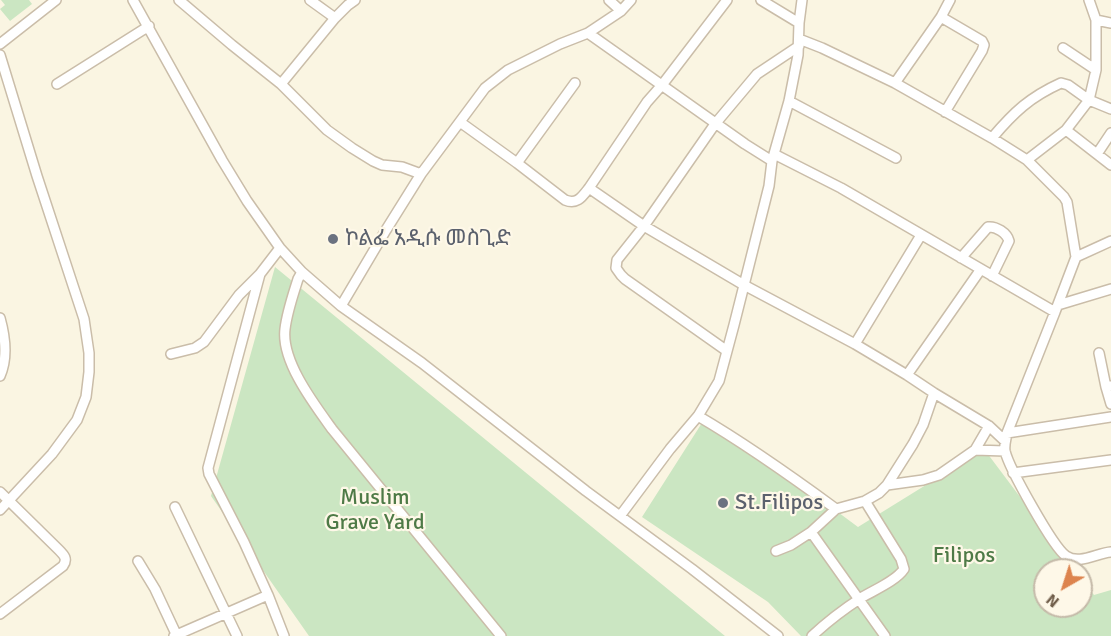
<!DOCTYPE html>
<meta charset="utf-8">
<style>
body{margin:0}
#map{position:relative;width:1111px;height:636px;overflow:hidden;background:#faf5e2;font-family:Signika,sans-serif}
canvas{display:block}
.north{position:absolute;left:1033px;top:558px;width:60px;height:60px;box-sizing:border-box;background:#fef8e8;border:2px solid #c5baa9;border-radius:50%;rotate:219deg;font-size:16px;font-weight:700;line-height:24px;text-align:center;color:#705e4a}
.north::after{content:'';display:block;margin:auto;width:21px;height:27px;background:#dd844e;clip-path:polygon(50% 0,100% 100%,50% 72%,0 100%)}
</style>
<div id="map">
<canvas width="1111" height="636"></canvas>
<div class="north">N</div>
</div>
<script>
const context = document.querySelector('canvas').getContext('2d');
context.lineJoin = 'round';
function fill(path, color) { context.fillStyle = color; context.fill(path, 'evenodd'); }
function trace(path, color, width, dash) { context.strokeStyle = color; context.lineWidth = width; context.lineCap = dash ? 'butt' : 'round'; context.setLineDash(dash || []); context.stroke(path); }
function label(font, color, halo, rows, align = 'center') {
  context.font = font + ' Signika,"Noto Sans Ethiopic",sans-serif'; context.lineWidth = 4.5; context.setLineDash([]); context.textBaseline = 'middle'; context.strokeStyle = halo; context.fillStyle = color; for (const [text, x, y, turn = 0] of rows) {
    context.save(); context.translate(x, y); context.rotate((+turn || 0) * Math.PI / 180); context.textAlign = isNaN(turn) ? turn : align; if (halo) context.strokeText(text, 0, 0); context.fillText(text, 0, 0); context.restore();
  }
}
fill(new Path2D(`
 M1,0H29L32,4L10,21L0,9L5,5Z
 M275,267L725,636H309L211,496Z
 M707,415L858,527L984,449L1075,570H1045V606H1081V578L1094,595L1111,590V636H801L768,602L642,517Z`), '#cbe6c2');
const minor = new Path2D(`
 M133,0L222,160L247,201L280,248L302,272L341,306L422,363L586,491L692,569L778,636
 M179,0L232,45L281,84L327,130L352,148L373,161L382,165L402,167L421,174
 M310,0L335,18
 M609,0L621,11
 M761,0L799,23
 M941,17L982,41L984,45L982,51L945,112
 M1096,20L1111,23
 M588,33L745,144L772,161
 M799,39L822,48L895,83L992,138L1027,160L1064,197L1067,202L1076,257L1055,312
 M0,44L56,0
 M1063,48L1096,70
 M0,55L37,176L84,319L89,353V372L86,397L77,420L52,454L0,510
 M895,83L941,17L950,0
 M57,84L149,26
 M281,84L335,18L348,5L355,0
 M789,101L896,158
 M460,122L517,163L565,200C577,205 582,197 589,188L647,102L662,85L727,0
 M1066,130L1111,165
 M992,138C1014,112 1030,97 1061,83L1068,85L1089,100L1111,109
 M774,154L841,188L1055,312L1007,433C1006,439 1004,445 1005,451C1009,468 1053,547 1066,556C1079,565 1097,553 1111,552
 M1097,154L1111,133
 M1027,160L1066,130L1089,100L1096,70V20L1089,0
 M517,163L575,83
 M589,188L644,226L744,285L855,344L907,375L934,393L989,426L1005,441
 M1076,257L1111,241
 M961,258L988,227C996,226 1007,233 1009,241L992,276
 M302,272L298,279C293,295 287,312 285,329C281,361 314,404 332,429L501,636
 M260,274L208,468L209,474L244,542L268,595L284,636
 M1058,305L1111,289
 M341,306L386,230L421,174L485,88L508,70L560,44L588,33L621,11L631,0
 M0,318C5,336 8,358 0,376
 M855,344L921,235
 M727,351L625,279L621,275L616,268L617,260L644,226L715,124L757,74L799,46
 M1099,353L1106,387
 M171,354L195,348L204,342L239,295L260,274L280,248
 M907,375L981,269
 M1111,386L1106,387L1111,404
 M698,416C746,444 791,476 836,509
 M1007,433L1111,417
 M975,450L1005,451
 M1013,473L1111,460
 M887,485L923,480L939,475L975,450L989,426
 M0,492L59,550C64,555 68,559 63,566L0,614
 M175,507L237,636
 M620,516L670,449L698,416L719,381L734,325L769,186L772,161L789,101L798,55L799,23L802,0
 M811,532L885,636
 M776,551L791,545L811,532L836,509L865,501L879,493L887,485L913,444L923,425L934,393
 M138,561L155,589L177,636
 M174,636L268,595
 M812,636C827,622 844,609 861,598C874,590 896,581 904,569L901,559L865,501`);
trace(minor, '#cabda9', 12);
trace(minor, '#fff', 9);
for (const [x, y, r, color] of [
 [333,239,6,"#6b7280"],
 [723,503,6,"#6b7280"]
]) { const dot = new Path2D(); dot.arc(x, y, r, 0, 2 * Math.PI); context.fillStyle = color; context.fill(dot); trace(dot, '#fef8e8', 2); }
label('22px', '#5b616d', '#fef8e8', [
 ["ኮልፌ አዲሱ መስጊድ",345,239],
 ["St.Filipos",735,503]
], 'left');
label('22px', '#4e7a46', '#fef8e8', [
 ["Muslim",375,498],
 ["Grave Yard",375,523],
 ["Filipos",964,556]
]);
</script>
